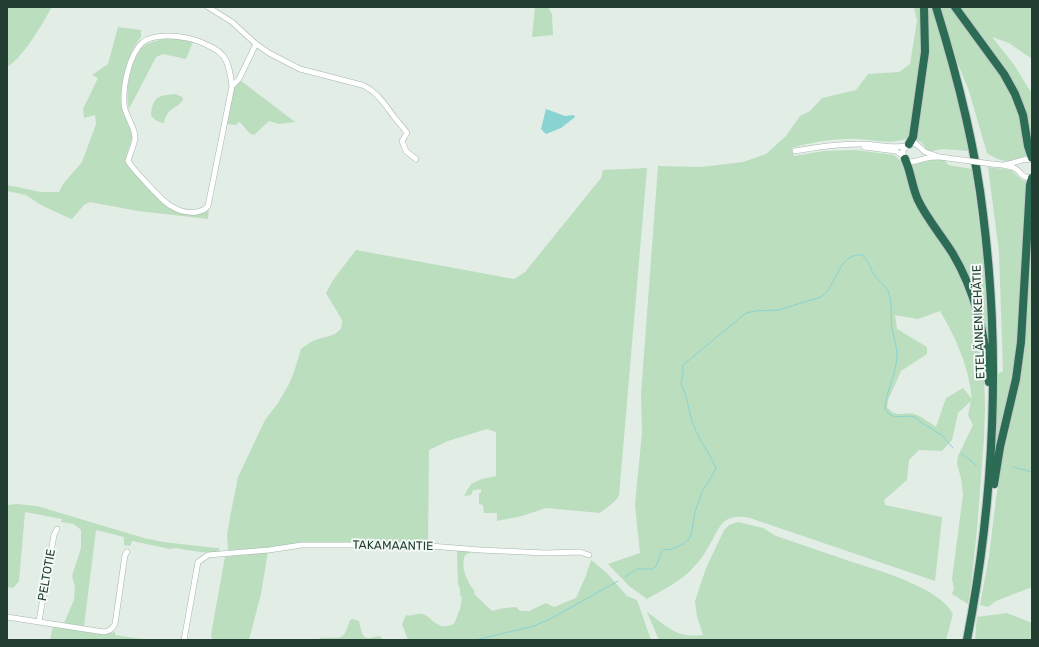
<!DOCTYPE html>
<meta charset="utf-8">
<style>
body{margin:0}
#map{position:relative;width:1039px;height:647px;overflow:hidden;background:#e2ede6;font-family:Rubik,sans-serif}
canvas{display:block}
.frame{position:absolute;inset:0;border:8px solid #223e32;pointer-events:none}
</style>
<div id="map">
<canvas width="1039" height="647"></canvas>
<div class="frame"></div>
</div>
<script>
const context = document.querySelector('canvas').getContext('2d');
context.lineJoin = 'round';
function fill(path, color) { context.fillStyle = color; context.fill(path, 'evenodd'); }
function trace(path, color, width, dash) { context.strokeStyle = color; context.lineWidth = width; context.lineCap = dash ? 'butt' : 'round'; context.setLineDash(dash || []); context.stroke(path); }
function label(font, color, halo, rows, align = 'center') {
  context.font = font + ' Rubik,sans-serif'; context.lineWidth = 4; context.setLineDash([]); context.textBaseline = 'middle'; context.strokeStyle = halo; context.fillStyle = color; for (const [text, x, y, turn = 0] of rows) {
    context.save(); context.translate(x, y); context.rotate((+turn || 0) * Math.PI / 180); context.textAlign = isNaN(turn) ? turn : align; if (halo) context.strokeText(text, 0, 0); context.fillText(text, 0, 0); context.restore();
  }
}
fill(new Path2D(`
 M7,7H52C42,24 24,57 7,67Z
 M535,7H548L552,14L553,35L532,37Z
 M914,7H921C924,49 915,92 910,134L908,138C892,145 876,140 859,139C838,138 812,142 792,148L794,156L824,151L855,150L894,155L902,162L907,171L967,288L978,328L984,369L985,409L984,438L977,529L971,586L968,604L952,594L954,588L952,579L963,495L961,478L957,464L958,456L973,425L968,415L971,401L958,413L952,440L942,451L919,450L909,460L907,480L884,500L885,505L942,517L935,581L750,518C719,512 720,530 706,551C702,558 695,566 689,572C677,583 661,591 647,599L629,586L608,564L640,553L635,505L642,432L641,394L658,166L701,167L743,162L766,154L786,136L800,116L810,111L822,98L856,90L868,74L899,72L910,64L917,21ZM940,311C956,338 969,367 972,399L963,388L946,398L936,427C930,423 924,418 917,415C905,410 897,420 887,407L888,400L901,371L927,354V347L897,329L895,315L918,319Z
 M927,7H932C946,55 959,103 969,151L943,149L932,151L927,150L921,142L916,140Z
 M940,7H952L1004,78L1019,109L1028,155C1010,162 1003,164 987,153L969,91L956,59Z
 M959,7H1032V59L1009,43L992,37L1015,66L1030,91L1032,89V146L1025,109L1019,93Z
 M118,27L141,30V37C127,53 117,90 123,110C125,119 132,128 132,137C131,147 124,154 127,164L169,208L188,214L206,210L209,208L208,219L138,211L90,202L84,205L72,219L69,218L41,205L26,195L7,191V185L41,192H59L63,184L82,162L96,124L95,115L84,118L83,109L98,78L92,75L108,64Z
 M168,38L185,40L193,42L186,59L163,54L156,57L129,109C124,93 131,57 144,46C151,41 161,40 168,38Z
 M240,80L295,122L279,124L269,121L254,135C245,132 245,125 239,122L236,125L227,124L233,87Z
 M175,94L182,97L183,99C178,110 167,106 164,123C158,122 154,120 151,115C153,95 159,96 175,94Z
 M937,159L945,160L948,165L972,169L984,261L989,348L976,300L925,206L915,183L912,165Z
 M988,167L1011,170L1022,180L1028,181L1017,353L997,449L996,448L997,374L1003,371L999,252Z
 M647,168L619,496L614,502L600,513L546,508L522,516L497,521V513H484L483,505L479,504V493H481V489L473,490L471,495L464,496L471,484L482,479L496,476V432L487,429L448,441L429,450L428,542L228,550L227,535L230,517L238,477L265,420L278,403L289,384L294,372L301,349C306,345 312,341 318,339C328,336 344,335 342,320L326,293L333,280L356,250L514,279L525,272L601,178L603,170Z
 M1032,244V587L996,601L988,607L980,605L989,556L996,499L1002,459L1024,358Z
 M17,504L37,506L144,538L163,542L215,548H219L220,553L200,552L175,548L170,549L132,541L130,546L124,545V537L96,530L84,626L64,623L74,600L75,587L72,576L81,548V530L74,524L61,522L62,519L25,512L19,581L13,588L7,587V505Z
 M738,522L763,528L776,536C800,544 824,552 849,561C877,570 939,587 953,614L946,640H659L647,612C667,626 677,639 703,635L697,617L695,601L706,568L724,530L729,525Z
 M268,551L261,594L249,640H214L211,637L212,629L225,557Z
 M457,551H470V553L465,555C460,568 467,581 475,592L474,594L492,611L504,608L516,607L520,611H529L546,603L554,607L576,598L585,578L591,560L607,573L627,596L637,600L651,640H408L402,624L406,615C412,617 416,613 422,614C432,615 435,632 454,624L460,609L462,597L460,595V589L458,584Z
 M1007,613L1032,623V640H975L977,617Z
 M353,619L359,621C361,628 361,639 369,638C373,638 376,636 380,636L383,640H319L320,638C340,636 343,644 350,620Z
 M53,626L108,634L115,632V635L148,640H50Z`), '#bbdebf');
fill(new Path2D(`
 M546,109L565,116L574,115L575,117L561,128L546,134L541,129Z`), '#89d3d3');
trace(new Path2D(`
 M961,453L976,465
 M1013,467L1032,472
 M625,577L637,569H652L656,566L662,550L673,549L683,544L690,538L692,530L695,512L702,492L716,469C711,455 701,443 695,429C688,414 689,399 681,384L683,374V365L746,313L755,311L778,310L821,297C838,285 837,253 862,255C868,260 870,268 874,275C878,281 885,284 888,291C893,303 890,316 892,328C893,336 897,346 897,355C897,373 886,390 885,409L889,414L895,417L907,416L915,417L924,424L943,436L953,448
 M475,640L534,626L554,617L618,581`), '#89d3d3', 1);
const minor = new Path2D(`
 M208,7L232,22L256,44L269,53L300,69L362,85C378,92 385,105 395,118C399,123 403,127 407,133L402,141L406,151L416,159
 M232,86C228,56 225,52 198,41C184,36 154,32 142,43C129,55 123,86 124,103C124,115 135,125 135,138C134,146 130,153 128,161C132,168 164,203 171,206C182,213 199,216 208,206L232,86L239,79L256,44
 M915,143L925,152L940,157C935,157 931,157 927,158C917,160 902,169 903,150L909,144Z
 M864,147L896,151L903,156
 M795,151C816,147 838,144 860,144C875,144 892,149 906,146
 M992,164C999,165 1010,165 1016,169C1022,173 1022,179 1032,177
 M1006,164C1015,164 1023,157 1032,160
 M7,617L104,632C110,631 112,629 115,624L125,555L127,552
 M39,621L54,535L57,529
 M184,640L198,562L208,555L269,550L302,545H418L480,550L546,553L580,552L589,555`);
const highway = new Path2D(`
 M936,7C957,75 975,144 983,214C1001,356 994,500 967,640
 M955,7L1004,74L1015,94L1023,115L1028,146L1032,158
 M909,144L913,137L925,52L924,7
 M905,159C911,172 912,187 918,200C927,219 942,236 953,254C976,293 986,337 989,382
 M994,484L1000,447L1016,379L1021,342L1030,185L1032,178`);
trace(minor, '#a5b5ac', 6);
trace(highway, '#c1c9c6', 10);
trace(minor, '#fff', 5);
trace(highway, '#2c6c55', 8);
const minorBridge = new Path2D(`
 M940,157L992,164`);
trace(minorBridge, '#a5b5ac', 6, []);
trace(minorBridge, '#fff', 5);
label('12px', '#223e32', '#f3f9f5', [
 ["ETELÄINEN KEHÄTIE",979,322,-92],
 ["TAKAMAANTIE",393,546,1],
 ["PELTOTIE",47,575,-80]
]);
</script>
